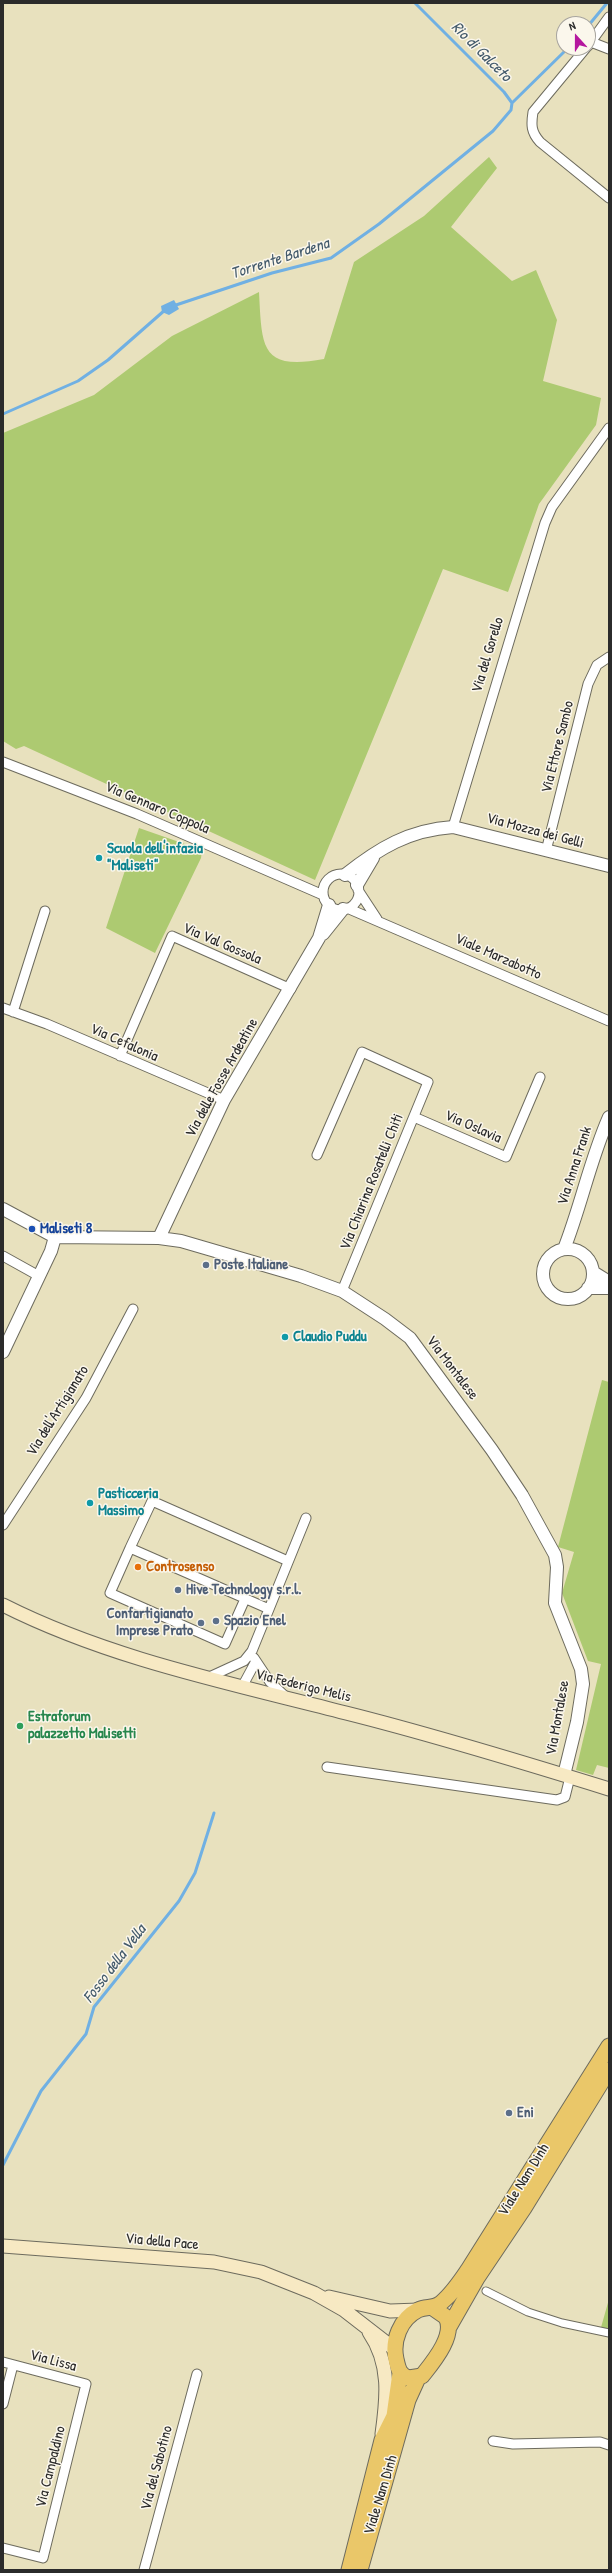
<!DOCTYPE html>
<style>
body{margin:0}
#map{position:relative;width:612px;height:2573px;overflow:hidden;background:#e8e1be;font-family:"Patrick Hand",sans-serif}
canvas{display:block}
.frame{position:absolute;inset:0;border:4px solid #2b2b2b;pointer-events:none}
.north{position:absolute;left:556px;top:16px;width:40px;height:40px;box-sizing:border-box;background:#fbf7ec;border:1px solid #a8a59f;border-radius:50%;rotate:339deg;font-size:11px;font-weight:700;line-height:16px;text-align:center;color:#2b2b2b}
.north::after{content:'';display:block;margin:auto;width:14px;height:18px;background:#b5179e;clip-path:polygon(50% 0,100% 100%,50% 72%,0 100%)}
</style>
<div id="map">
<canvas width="612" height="2573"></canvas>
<div class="frame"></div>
<div class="north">N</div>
</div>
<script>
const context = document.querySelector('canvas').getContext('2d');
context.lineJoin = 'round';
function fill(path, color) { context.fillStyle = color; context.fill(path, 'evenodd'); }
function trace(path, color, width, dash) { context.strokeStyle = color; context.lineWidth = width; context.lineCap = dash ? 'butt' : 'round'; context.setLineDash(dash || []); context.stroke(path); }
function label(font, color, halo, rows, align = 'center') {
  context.font = font + ' "Patrick Hand",sans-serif'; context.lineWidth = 3; context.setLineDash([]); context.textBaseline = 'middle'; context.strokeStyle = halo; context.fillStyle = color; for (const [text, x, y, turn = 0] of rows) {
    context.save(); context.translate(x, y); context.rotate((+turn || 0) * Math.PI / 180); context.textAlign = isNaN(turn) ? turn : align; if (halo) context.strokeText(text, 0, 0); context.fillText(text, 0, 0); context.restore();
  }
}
fill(new Path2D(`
 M489,157L497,168L451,227L512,281L536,270L557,320L543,381L601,398L596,425L539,504L508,592L443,569L315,880L24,746L16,749L3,741V433L94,395L172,336L259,292C262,347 260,371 324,359L354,262L424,216Z
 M139,828L202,850L201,858L155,953L106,928Z
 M602,1380L609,1382V1768L597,1765L593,1775L576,1770L601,1664L588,1661L562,1593L574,1552L558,1547Z
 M609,2299V2333L600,2331Z`), '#adca71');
fill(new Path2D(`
 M174,300L179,309L169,315L162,312L161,306Z`), '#70b0e3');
trace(new Path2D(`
 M415,3L504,92L512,103
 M588,26L607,3
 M173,306L272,273L331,258L379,224L493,131L511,110L512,103L568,48
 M3,414L78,381L108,360L165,310
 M3,2165L41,2091L86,2034L94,2007L179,1901L195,1873L214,1813`), '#70b0e3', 3);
const pedestrian = new Path2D(`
 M486,2291L528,2312L562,2323L609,2333`);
const minor = new Path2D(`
 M591,42L609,49
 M588,46L609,17
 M586,48L533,112C531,125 531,132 540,142L609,198
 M3,762L137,814L323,895
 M453,827L545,523L552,507L609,428
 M546,851L588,684L597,665L609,657
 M323 892a18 18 0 1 1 36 0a18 18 0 1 1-36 0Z
 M358,890L377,919
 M347,908L609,1021
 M3,1008L47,1024L224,1100
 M13,1012L45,911
 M120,1056L172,936L291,989
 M414,1117L506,1157L540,1077
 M317,1155L362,1052L428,1082L342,1291
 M3,1256L39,1276
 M3,1525L86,1398L133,1309
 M130,1548L110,1593L225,1644L245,1599
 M269,1609L130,1548L152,1501L288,1561
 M256,1661L270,1682L286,1697
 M207,1678L244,1661L252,1651L306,1518
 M242,1687L256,1661L254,1658
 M327,1767L557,1800L565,1797L570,1777
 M3,2362L86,2384L43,2558L3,2548
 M3,2404L13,2365
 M493,2441L513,2444L600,2442L609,2445
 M144,2570L197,2374`);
const tertiary = new Path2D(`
 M345,875C379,848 409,830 453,827L609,866
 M357,885L373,858
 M323,934L343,909
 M3,1209L55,1237L159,1238L181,1241L301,1276L342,1291L385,1319L410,1338L492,1450L522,1495L555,1555L557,1567L555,1603L581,1669L583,1684L577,1722L564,1775
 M159,1238L224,1100L319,938L329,905
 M543 1274a25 25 0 1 1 50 0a25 25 0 1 1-50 0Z
 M564,1249C581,1206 590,1160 609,1117
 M593,1272L609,1282
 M588,1288H609
 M3,1352L51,1251L55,1237`);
const secondary = new Path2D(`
 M3,1605C110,1659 230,1683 346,1713C434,1735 522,1762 609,1789
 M3,2246L214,2262L261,2272L314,2293L344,2310L393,2348
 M329,2297L390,2311L419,2310
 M369,2332C391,2364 387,2398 382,2434`);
const primary = new Path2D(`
 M433,2308L446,2317C456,2335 433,2362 422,2376L409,2378C399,2375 398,2368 396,2359C392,2341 400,2319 418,2310C426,2306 434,2309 441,2303C452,2294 460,2282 468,2270L609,2046
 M449,2327L477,2278L524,2208L609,2070
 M349,2570L382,2440L394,2416L400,2373
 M360,2570L408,2400L418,2378`);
trace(pedestrian, '#6d6b5e', 9);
trace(minor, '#6d6b5e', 11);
trace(tertiary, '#6d6b5e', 14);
trace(secondary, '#6d6b5e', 15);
trace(primary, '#6d6b5e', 17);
trace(pedestrian, '#fff', 7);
trace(minor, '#fff', 9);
trace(tertiary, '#fff', 12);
trace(secondary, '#f7e9c3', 13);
trace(primary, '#eac769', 15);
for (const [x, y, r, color] of [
 [99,858,4,"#0f9aa8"],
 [32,1229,4,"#1a4fb4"],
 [206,1265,4,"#5c6f8a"],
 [285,1337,4,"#0f9aa8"],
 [90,1503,4,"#0f9aa8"],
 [138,1567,4,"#e8710a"],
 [178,1590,4,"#5c6f8a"],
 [216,1621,4,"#5c6f8a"],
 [201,1623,4,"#5c6f8a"],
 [20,1726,4,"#2e9e5b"],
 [509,2113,4,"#5c6f8a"]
]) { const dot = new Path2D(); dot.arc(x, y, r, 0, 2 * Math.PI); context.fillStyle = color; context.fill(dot); trace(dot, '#fbf7ec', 1.5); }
label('15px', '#2b2b2b', '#fbf7ec', [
 ["Via del Gorello",488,655,-73],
 ["Via Ettore Sambo",558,747,-76],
 ["Via Gennaro Coppola",157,808,23],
 ["Via Mozza dei Gelli",535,831,15],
 ["Via Val Gossola",222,944,23],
 ["Viale Marzabotto",498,957,24],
 ["Via Cefalonia",124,1043,24],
 ["Via delle Fosse Ardeatine",222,1078,-61],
 ["Via Oslavia",473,1127,24],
 ["Via Anna Frank",575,1166,-72],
 ["Via Chiarina Rosatelli Chiti",372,1182,-68],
 ["Via Montalese",452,1368,53],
 ["Via dell'Artigianato",58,1411,-58],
 ["Via Federigo Melis",303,1686,14],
 ["Via Montalese",558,1718,-80],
 ["Viale Nam Dinh",524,2180,-58],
 ["Via della Pace",162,2242,5],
 ["Via Lissa",53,2361,15],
 ["Via Campaldino",51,2467,-76],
 ["Via del Sabotino",157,2468,-75],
 ["Viale Nam Dinh",381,2495,-73]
]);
label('bold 15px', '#0d838f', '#fbf7ec', [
 ["Scuola dell'infazia",107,849],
 ["\"Maliseti\"",107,866],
 ["Claudio Puddu",293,1337],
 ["Pasticceria",98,1494],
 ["Massimo",98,1511]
], 'left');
label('bold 15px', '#164399', '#fbf7ec', [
 ["Maliseti 8",40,1229]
], 'left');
label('bold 15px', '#4e5e75', '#fbf7ec', [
 ["Poste Italiane",214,1265],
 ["Hive Technology s.r.l.",186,1590],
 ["Confartigianato",193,1614,"right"],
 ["Imprese Prato",193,1631,"right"],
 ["Spazio Enel",224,1621],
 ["Eni",517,2113]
], 'left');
label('bold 15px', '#c56008', '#fbf7ec', [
 ["Controsenso",146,1567]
], 'left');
label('bold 15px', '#27864d', '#fbf7ec', [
 ["Estraforum",28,1717],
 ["palazzetto Malisetti",28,1734]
], 'left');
label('italic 16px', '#435a6b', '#fbf7ec', [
 ["Rio di Galceto",481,52,45],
 ["Torrente Bardena",280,259,-18],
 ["Fosso della Vella",115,1964,-53]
]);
</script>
